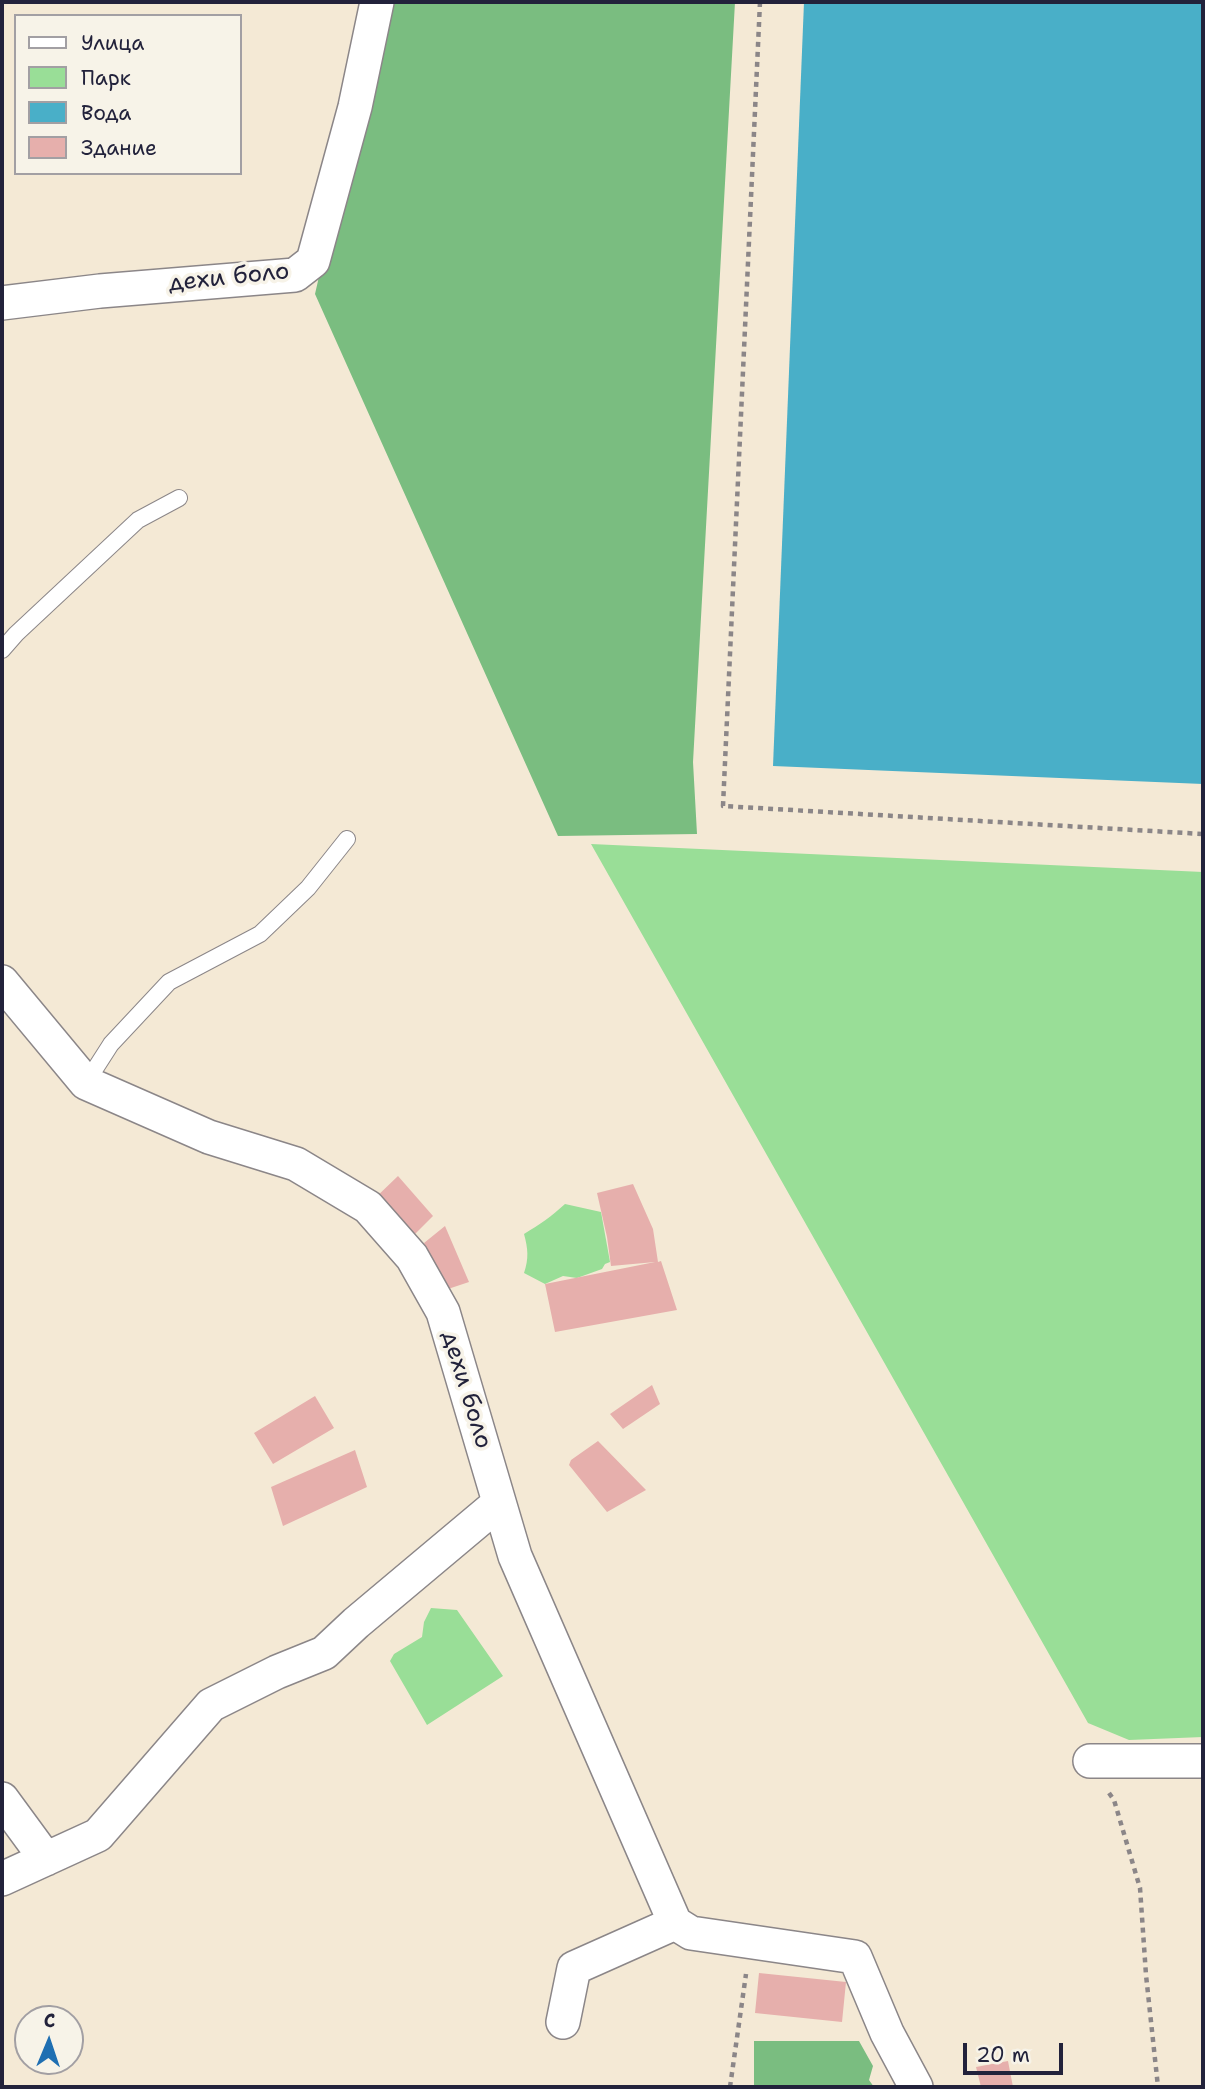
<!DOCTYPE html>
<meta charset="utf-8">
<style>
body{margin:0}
#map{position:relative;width:1205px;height:2089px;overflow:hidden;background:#f4e9d5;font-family:"Shantell Sans",sans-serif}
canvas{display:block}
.frame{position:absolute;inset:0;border:4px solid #22223b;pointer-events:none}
.legend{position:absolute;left:14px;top:14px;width:228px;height:161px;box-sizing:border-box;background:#f7f3e8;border:2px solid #a29fa3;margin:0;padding:9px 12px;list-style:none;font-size:21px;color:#22223b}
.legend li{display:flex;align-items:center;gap:14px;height:35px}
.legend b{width:35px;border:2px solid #a29fa3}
.north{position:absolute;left:14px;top:2005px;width:70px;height:70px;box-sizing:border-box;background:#f7f3e8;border:2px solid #a29fa3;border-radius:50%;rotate:2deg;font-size:19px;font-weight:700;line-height:28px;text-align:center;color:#22223b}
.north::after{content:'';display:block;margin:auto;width:24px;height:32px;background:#1f6fb2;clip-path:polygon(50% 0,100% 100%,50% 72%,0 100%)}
.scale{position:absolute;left:963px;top:2043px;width:100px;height:32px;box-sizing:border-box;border:4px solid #22223b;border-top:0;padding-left:9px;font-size:21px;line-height:24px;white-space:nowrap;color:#22223b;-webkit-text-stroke:5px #f7f3e8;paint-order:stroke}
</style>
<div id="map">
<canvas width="1205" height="2089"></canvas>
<div class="frame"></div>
<ul class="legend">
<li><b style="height:9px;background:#fff"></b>Улица</li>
<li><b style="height:19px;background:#99de97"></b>Парк</li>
<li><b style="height:19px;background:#49afc8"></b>Вода</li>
<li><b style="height:19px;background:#e6afac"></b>Здание</li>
</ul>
<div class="north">С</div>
<div class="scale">20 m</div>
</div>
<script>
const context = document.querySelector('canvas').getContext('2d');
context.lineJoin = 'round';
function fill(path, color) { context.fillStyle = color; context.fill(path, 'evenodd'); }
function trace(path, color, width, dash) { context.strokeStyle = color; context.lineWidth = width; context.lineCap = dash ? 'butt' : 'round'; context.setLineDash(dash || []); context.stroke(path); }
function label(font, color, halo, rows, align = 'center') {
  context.font = font + ' "Shantell Sans",sans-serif'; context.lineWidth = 7; context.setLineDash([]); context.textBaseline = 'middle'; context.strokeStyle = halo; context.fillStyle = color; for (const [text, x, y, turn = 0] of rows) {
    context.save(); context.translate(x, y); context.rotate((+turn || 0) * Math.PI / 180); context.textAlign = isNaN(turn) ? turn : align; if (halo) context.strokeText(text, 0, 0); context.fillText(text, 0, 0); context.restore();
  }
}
fill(new Path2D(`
 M591,844L1203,872V1737L1129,1740L1088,1723Z
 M565,1204L601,1212L610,1262L605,1264L602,1269L577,1278L563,1276L545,1284L524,1273C529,1258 528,1249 524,1234C539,1225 552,1216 565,1204Z
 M431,1608L457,1610L503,1676L427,1725L390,1661L394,1654L422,1637L424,1622Z`), '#99de97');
fill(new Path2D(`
 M382,2H735L693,762L697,834L558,836L315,294Z
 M754,2041H859L873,2066L869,2080L874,2087H754Z`), '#7abd80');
fill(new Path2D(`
 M804,2H1203V784L773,766Z`), '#49afc8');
fill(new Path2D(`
 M398,1176L433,1216L409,1240L372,1201Z
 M633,1184L653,1229L658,1262L661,1261L677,1310L555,1332L545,1284L655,1262L611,1266L607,1237L597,1193Z
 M445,1226L469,1282L445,1290L424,1243Z
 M652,1385L660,1404L623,1429L610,1414Z
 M315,1396L334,1428L273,1464L254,1433Z
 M598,1441L646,1490L607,1512L569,1465L571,1460Z
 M355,1450L367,1487L283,1526L271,1487Z
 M759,1973L846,1982L842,2022L755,2013Z
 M1008,2061L1013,2087H981L976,2067Z`), '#e6afac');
const lane = new Path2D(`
 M2,650L16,634L138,520L179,498
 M86,1083L111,1044L169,982L260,934L308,888L347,839`);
const street = new Path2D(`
 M2,303L100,291L295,275L313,261L355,107L377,2
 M2,982L86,1083L209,1137L296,1164L368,1207L412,1257L443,1312L515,1556L675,1923L691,1933L855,1957L887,2033L916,2087
 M1090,1761H1203
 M2,1799L46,1859
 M2,1879L98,1835L211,1705L277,1672L324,1653L356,1623L499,1503
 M563,2022L574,1968L675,1923`);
trace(lane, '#8b8688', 18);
trace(street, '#8b8688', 36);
trace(new Path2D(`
 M760,2L723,806L1203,834
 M1109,1793L1114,1800L1140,1888L1146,1975L1158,2087
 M730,2087L746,1974`), '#8b8688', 4.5, [5, 5]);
trace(lane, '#fff', 16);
trace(street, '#fff', 33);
label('24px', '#22223b', '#f7f3e8', [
 ["дехи боло",229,278,-6],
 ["дехи боло",466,1390,73]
]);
</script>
